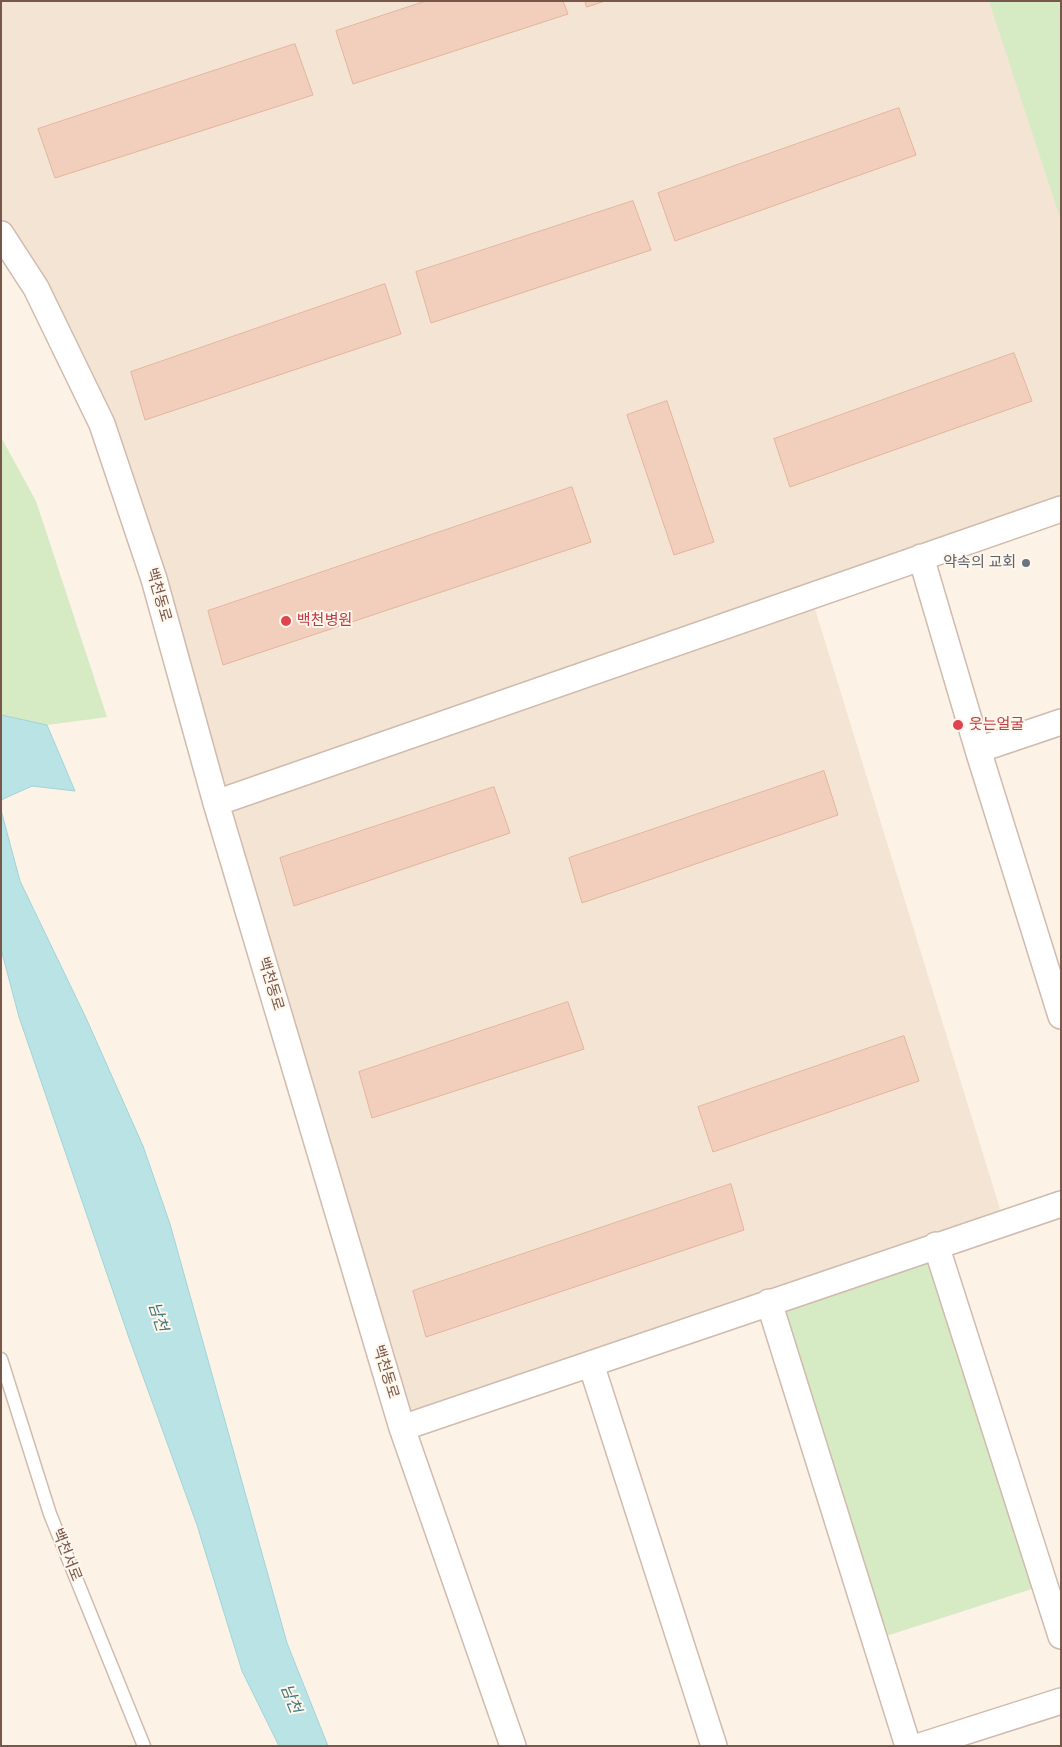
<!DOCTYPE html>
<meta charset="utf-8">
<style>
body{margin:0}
#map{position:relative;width:1062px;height:1747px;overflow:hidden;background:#fcf2e6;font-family:Roboto,sans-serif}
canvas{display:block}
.frame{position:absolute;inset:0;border:2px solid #76574a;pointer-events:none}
</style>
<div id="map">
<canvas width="1062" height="1747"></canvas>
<div class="frame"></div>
</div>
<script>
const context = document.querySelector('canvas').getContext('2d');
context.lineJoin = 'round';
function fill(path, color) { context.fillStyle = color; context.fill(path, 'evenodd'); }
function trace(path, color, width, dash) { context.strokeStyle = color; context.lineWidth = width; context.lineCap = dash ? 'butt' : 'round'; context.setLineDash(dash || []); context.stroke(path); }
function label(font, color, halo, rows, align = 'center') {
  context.font = font + ' Roboto,"Noto Sans KR",sans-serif'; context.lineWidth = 4; context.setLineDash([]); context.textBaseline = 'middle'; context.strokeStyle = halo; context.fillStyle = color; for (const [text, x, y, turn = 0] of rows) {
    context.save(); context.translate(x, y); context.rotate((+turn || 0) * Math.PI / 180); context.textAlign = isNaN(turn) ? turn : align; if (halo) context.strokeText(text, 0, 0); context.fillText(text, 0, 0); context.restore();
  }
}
fill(new Path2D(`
 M1,1H990L1061,220V509L811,596L1004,1222L402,1428L102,424L1,234Z`), '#f4e4d4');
fill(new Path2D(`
 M989,1H1061V221Z
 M1,437L36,501L107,717L47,725L1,715Z
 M936,1245L1044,1585L874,1640L769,1302Z`), '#d6eac4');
const water = new Path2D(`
 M1,715L47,725L75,791L32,786L1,800Z
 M1,810L20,881L86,1018L143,1146L170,1224L287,1643L328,1746H279L242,1671L197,1525L129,1338L19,1017L1,949Z`);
fill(water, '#bae3e6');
trace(water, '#a0d3d8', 1);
const building = new Path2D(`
 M426,1H563L568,14L353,84L336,31Z
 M585,1H605L587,7Z
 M295,44L313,95L55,178L38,129Z
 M899,108L916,155L675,241L658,193Z
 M633,201L651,250L431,323L416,272Z
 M385,284L401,334L145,420L131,372Z
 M1014,353L1032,401L790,487L774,439Z
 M667,401L714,542L674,555L627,415Z
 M572,487L591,542L223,665L208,611Z
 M824,771L838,815L582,903L569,858Z
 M494,787L510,833L294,906L280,858Z
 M568,1002L584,1049L372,1118L359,1072Z
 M904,1036L919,1081L713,1152L698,1107Z
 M731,1184L744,1230L426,1337L413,1291Z`);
fill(building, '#f2cfbd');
trace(building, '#e5b49e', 1);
const service = new Path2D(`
 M1,1359L50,1514L144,1746`);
const minor = new Path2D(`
 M1,234L36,288L102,424L154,579L216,803L402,1428L513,1746
 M921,557L978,750L1061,1016
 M978,750L1061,722
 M216,803L1061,509
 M936,1245L1061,1636
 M769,1302L908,1746
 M591,1364L714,1746
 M402,1428L1061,1204
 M920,1746L1061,1701`);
trace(service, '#d0bbae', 15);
trace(minor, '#d0bbae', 28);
trace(service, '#fff', 12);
trace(minor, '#fff', 25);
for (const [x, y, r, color] of [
 [1026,563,5,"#6b7280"],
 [286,621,6,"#e0444e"],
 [958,725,6,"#e0444e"]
]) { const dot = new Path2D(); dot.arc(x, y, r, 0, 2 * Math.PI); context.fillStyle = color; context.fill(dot); trace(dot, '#fff6ec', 2); }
label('15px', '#5b616d', '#fff6ec', [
 ["약속의 교회",1016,563]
], 'right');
label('15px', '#76574a', '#fff6ec', [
 ["백천동로",158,595,74],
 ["백천동로",270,984,73],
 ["백천동로",385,1372,73],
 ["백천서로",66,1555,68]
]);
label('15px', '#be3a42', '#fff6ec', [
 ["백천병원",297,621],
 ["웃는얼굴",969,725]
], 'left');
label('italic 16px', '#3e767c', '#fff6ec', [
 ["남천",157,1317,72],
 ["남천",290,1699,68]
]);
</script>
